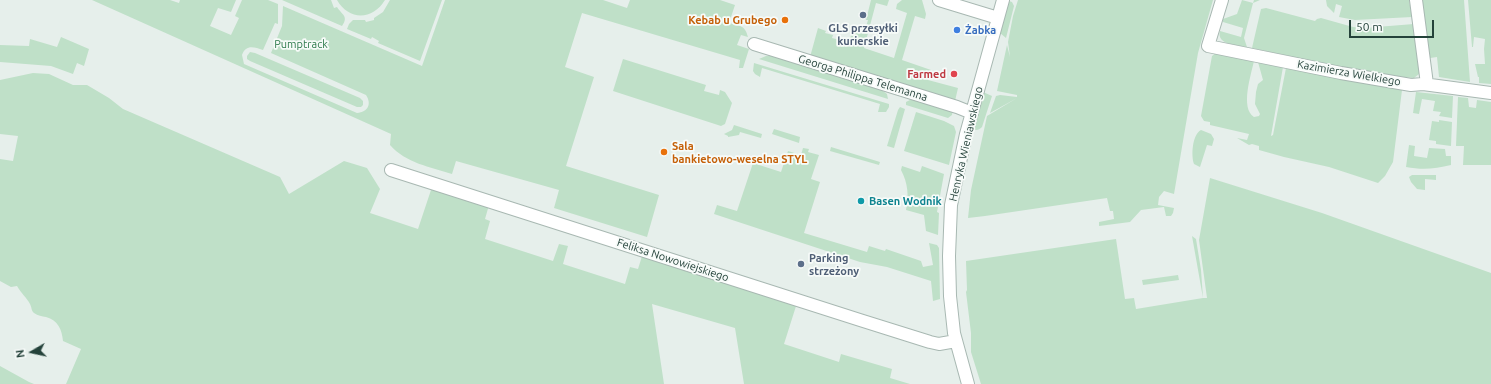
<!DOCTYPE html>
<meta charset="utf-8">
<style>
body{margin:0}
#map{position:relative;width:1491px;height:384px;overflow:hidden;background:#e6efeb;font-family:Ubuntu,sans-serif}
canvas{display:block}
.north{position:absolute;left:12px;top:332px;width:40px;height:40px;-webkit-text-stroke:3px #f7fbf9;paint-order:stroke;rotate:261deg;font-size:11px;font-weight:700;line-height:16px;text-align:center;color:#24423a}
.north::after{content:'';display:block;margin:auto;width:14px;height:18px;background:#24423a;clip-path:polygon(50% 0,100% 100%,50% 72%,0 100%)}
.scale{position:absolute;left:1349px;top:20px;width:85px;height:18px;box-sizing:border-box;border:2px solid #24423a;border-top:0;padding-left:5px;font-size:12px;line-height:14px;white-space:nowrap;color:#24423a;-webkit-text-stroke:3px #f7fbf9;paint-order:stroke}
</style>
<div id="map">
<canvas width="1491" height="384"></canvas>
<div class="north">N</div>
<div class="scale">50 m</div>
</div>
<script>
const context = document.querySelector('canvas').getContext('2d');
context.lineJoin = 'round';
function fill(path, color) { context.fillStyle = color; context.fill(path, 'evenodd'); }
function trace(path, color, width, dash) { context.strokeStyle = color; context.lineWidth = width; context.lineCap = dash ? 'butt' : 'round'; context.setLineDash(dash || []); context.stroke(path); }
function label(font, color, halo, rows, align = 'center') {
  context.font = font + ' Ubuntu,sans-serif'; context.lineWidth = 3.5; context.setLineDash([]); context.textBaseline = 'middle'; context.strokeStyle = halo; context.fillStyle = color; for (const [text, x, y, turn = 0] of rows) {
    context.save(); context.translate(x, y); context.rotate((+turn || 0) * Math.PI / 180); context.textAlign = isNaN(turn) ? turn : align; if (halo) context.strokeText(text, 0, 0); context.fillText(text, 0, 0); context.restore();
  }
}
fill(new Path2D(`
 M92,0H170L179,3L180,0H236L231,12L218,8L210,26L231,35L239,18L235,16L242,0H268L278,4V24L275,23L263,50C254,47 246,44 242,55L244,64L357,113C368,112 372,104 366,95L271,53L282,26L283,6L422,66L445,0H603L627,8L630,0H720L735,5L729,23C740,26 745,25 748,37L741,35L737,45L749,49L743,68H739L740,60L582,13L565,67L594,77L566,166L659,195L647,237L554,208L559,190L456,161L452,174C430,167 406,163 390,145L391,134Z
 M282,0H331L334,8L337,7C342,15 349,16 342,26Z
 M337,0H385C373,20 349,21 337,0Z
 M390,0H442L420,61L378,43L379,41L372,37L371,39L347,29L349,24L353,20H365L366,22L374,20V18L383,12Z
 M871,0H889L887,6L876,3L864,48L894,58L907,13L896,9L897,4L902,0H922L926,14L925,19L915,16L902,60L931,70L928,80L958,88L955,101L810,57L818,28L826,31L825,33L833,35L832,38L840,40V42L849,45L853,26L865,30L868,20H866Z
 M1018,0H1213L1198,53L1174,194L1164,191L1159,197L1158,205L1174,208L1173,213L1171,216H1166L1164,207L1141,210L1130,222L1099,226V222L1114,219L1113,211H1110L1107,198L985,216L968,218L971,190L987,116L1017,98L990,113L996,96L1000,95L1017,97V95L997,91L1007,45L1010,57L1008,42L1013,16Z
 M1242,0L1253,3L1254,0H1260L1253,3L1244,38L1247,47C1238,45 1216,45 1220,31L1241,37L1243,28L1223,22V19L1237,14Z
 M1326,0H1409L1412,17L1355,20L1339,17L1342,6L1336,4L1334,13L1327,6Z
 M1421,0H1464L1470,82L1439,77L1437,57L1430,58Z
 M1468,0H1491V84L1479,83V77H1478L1475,64H1485L1484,49L1485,39L1474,37L1473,47H1472Z
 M1009,1L1012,2L1014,6L1006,38L1000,33Z
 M1266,8L1315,21L1317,19L1321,18L1353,27L1364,28L1414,24L1420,71L1419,74L1414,78L1404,77L1338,67L1252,48L1261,9Z
 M61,37L89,49L84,66L77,63L73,74L51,66L0,62V45L29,46L30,39L57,47Z
 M250,52L255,53L360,98L363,101V105L361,107H357L250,61L247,59V56Z
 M1216,53L1254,61C1251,75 1240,108 1254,117L1259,116L1260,114L1255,104L1256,92L1258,84L1263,80L1258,62L1283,67L1271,136L1273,135L1286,68L1402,90L1393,162L1385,176L1378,183L1329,167L1284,157L1259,150V146L1252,144L1249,145L1237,138L1247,140L1249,134L1210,125V122L1204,121L1201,116L1212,56Z
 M766,56H772L879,88L887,94L888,99L759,59Z
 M623,59L706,85L704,91L719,95L720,90L725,92L732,103L725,124L721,126L613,91Z
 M754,63L889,104V107L886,112H878L880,104L762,68L760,77L755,74L753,71Z
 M33,73L49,74L73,85H87L109,98L123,109L280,177L289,194L344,161L367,168L380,189L370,213L418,229L432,187L489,205L485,219L490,221L485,239L553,261L559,244L568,246L563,264L625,284L630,267L638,269L643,253L797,303L784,344L839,362L841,354L892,369L890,378L910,384H744L735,328L652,304L664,384H66L81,349L63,341C62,330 58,320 46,317C42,316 38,316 34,313C31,310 32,308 30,304C27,298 21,293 17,286L11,287L0,281V159L13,161L18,136L0,134V80Z
 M983,92L992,96L982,127C979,130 976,131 973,129Z
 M1416,92L1453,96L1452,118L1439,116L1441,112L1433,111L1435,101L1422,99L1419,114L1413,113Z
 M1458,97L1468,98L1469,107L1476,108L1477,100L1491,102V165H1463L1464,146H1456Z
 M910,100H917L953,110L952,115L948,118L906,105V102Z
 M900,107L905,109L894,148L887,146L898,110Z
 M916,112L944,121L954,126L956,132L949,165L904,151Z
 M1439,120L1452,122L1451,146L1436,144V141L1429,140L1432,121L1439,122Z
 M734,125L762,134L761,138L740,132L739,135L728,137V136L724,134L732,130Z
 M774,129L800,137L799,143L772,134Z
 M1201,130L1211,134L1214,139L1212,146L1207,145L1200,167L1194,164C1191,156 1192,135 1201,130Z
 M1409,145L1415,146L1414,156L1427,158L1429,148L1445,149L1446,156H1451V165C1435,169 1422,170 1406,167Z
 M831,147L880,162L879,165L830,151Z
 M803,148L809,149L808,152L819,155L811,179L820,182L804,233L867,252L869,246L885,251L886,249L921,261L923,267L933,265L929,243L937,245L939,248L940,299L933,301L931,281L887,267L860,262L714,214L717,205L737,211L753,163L781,172L788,151L801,155Z
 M902,166L920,172L922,166L944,174L937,212L939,213L938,235L926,231L924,215L906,210C909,196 908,183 901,170Z
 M1412,175H1436V180L1425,179V190L1417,189L1411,182L1409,177Z
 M1210,178L1322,213L1491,273V384H981L971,352V333L966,292L967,290L966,261L1116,239L1125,299L1134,298L1136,309L1203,298L1192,236L1196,239L1201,270L1203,298H1207L1199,240Z
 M1178,275L1179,280L1143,285L1142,280Z
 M0,366L29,382L34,384H0Z`), '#bfe0c8');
const street = new Path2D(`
 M939,0L998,18
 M1222,0L1208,46L1341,73L1411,85L1423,84L1491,93
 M1416,0L1427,84
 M754,44L957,107L972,113
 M391,170C571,227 750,286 930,342L939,344L956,341
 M968,384L954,333L950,296L949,256L951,205L966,134L1003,0`);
trace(street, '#a8b8b2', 14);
trace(street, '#fff', 12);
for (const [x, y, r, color] of [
 [863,15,4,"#5c6f8a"],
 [785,20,4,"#e8710a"],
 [957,30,4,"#3f7fe0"],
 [954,74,4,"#e0444e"],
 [664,152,4,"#e8710a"],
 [861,201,4,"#0f9aa8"],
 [801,264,4,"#5c6f8a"]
]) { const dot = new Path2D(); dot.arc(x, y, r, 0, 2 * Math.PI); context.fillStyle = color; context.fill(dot); trace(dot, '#f7fbf9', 1.5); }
label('bold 11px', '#c56008', '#f7fbf9', [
 ["Kebab u Grubego",777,20],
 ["Sala",672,146,"left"],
 ["bankietowo-weselna STYL",672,159,"left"]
], 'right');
label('bold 11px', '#4e5e75', '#f7fbf9', [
 ["GLS przesyłki",863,28],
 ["kurierskie",863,41],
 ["Parking",809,258,"left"],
 ["strzeżony",809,271,"left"]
]);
label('bold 11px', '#366cbe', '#f7fbf9', [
 ["Żabka",965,30]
], 'left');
label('11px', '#2d7a4b', '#f7fbf9', [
 ["Pumptrack",301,44]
]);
label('11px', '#24423a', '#f7fbf9', [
 ["Kazimierza Wielkiego",1349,73,10],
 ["Georga Philippa Telemanna",863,78,17],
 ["Henryka Wieniawskiego",966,144,-77],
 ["Feliksa Nowowiejskiego",673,260,18]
]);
label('bold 11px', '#be3a42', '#f7fbf9', [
 ["Farmed",946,74]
], 'right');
label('bold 11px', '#0d838f', '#f7fbf9', [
 ["Basen Wodnik",869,201]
], 'left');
</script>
